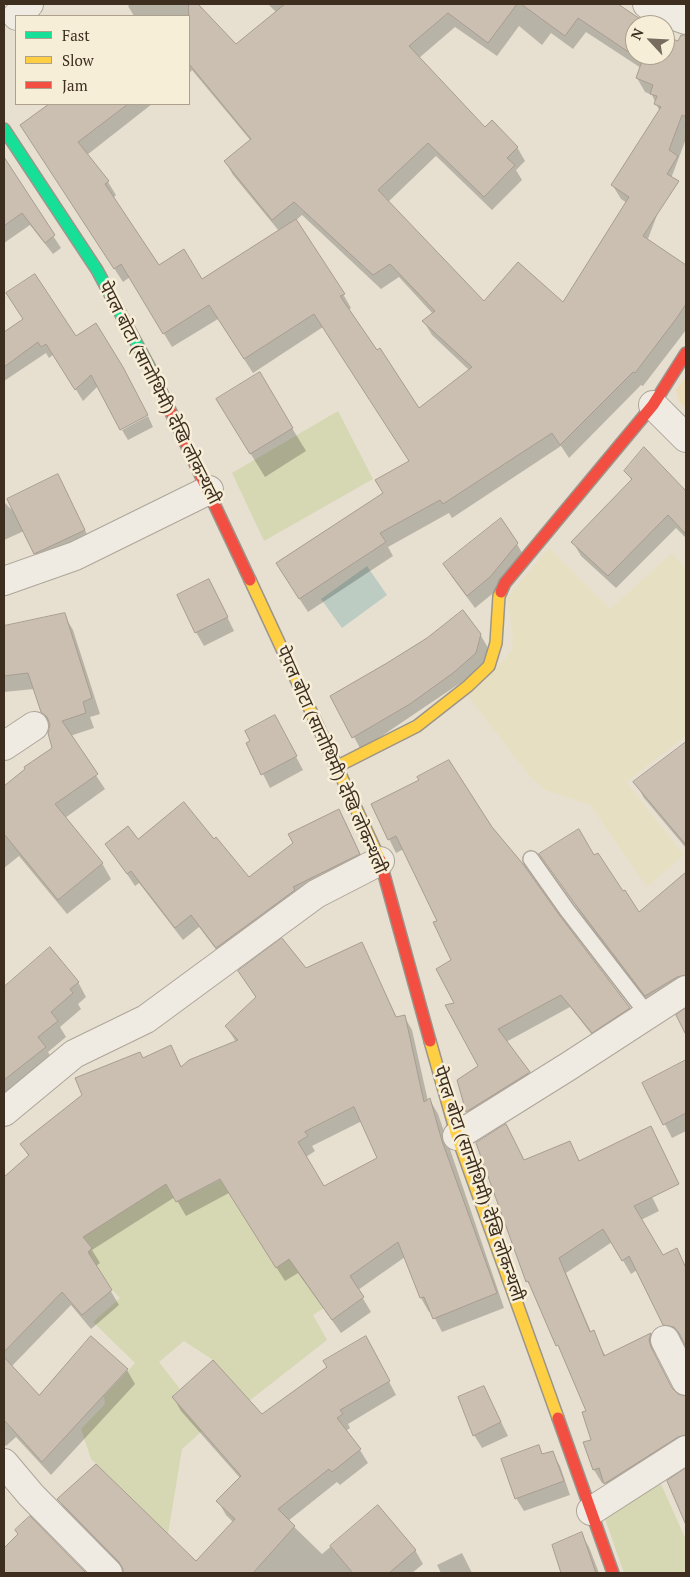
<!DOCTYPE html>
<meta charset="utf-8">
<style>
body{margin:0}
#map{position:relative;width:690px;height:1577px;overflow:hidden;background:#e7e0d1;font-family:"PT Serif",serif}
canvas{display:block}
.frame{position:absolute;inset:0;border:5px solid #3d2e20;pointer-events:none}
.legend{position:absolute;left:15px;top:15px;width:175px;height:90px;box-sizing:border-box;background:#f7eed8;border:1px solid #ada18e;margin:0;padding:6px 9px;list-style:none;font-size:15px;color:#3d2e20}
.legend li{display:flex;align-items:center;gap:10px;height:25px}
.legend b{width:25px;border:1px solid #ada18e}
.north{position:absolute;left:625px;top:15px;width:50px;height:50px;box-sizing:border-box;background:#f7eed8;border:1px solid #ada18e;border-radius:50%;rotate:295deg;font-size:14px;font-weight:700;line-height:20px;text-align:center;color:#3d2e20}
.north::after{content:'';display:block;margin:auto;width:18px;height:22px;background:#786c5e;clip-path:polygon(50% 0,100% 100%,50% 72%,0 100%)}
</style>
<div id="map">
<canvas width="690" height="1577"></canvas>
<div class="frame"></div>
<ul class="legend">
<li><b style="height:6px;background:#16e098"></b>Fast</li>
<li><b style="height:6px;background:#ffcf43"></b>Slow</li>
<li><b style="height:6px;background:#f24e42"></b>Jam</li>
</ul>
<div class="north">N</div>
</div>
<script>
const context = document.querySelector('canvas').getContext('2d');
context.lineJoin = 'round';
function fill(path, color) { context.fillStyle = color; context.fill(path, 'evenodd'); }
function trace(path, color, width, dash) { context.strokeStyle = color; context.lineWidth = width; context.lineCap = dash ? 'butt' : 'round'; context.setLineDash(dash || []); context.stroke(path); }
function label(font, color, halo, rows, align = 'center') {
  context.font = font + ' "PT Serif","Noto Sans Devanagari",serif'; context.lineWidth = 5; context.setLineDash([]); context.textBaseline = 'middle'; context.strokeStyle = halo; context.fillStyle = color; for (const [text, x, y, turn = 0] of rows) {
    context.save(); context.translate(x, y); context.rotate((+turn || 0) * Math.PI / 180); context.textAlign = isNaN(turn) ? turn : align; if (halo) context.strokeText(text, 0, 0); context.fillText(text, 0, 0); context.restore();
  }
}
fill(new Path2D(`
 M549,548L610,609L672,553L686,569V736L626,782L684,855L647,887L590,805L545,790L531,778L468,696L504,660L512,649L513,638L507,598Z`), '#e6dfc2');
fill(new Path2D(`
 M338,411L373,479L264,541L232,473Z
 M153,1160L176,1202L220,1180L276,1267L307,1248L327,1270L307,1285L324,1308L313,1315L327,1340L249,1401L213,1360L184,1341L159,1362L180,1389L172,1397L202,1431L182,1449L168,1534L91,1459L81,1429L105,1404L104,1396L135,1363L93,1322L120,1298L112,1290L88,1252L92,1248L83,1237Z
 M661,1484L686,1540V1573H624L604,1516Z`), '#d6d7b3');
fill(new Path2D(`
 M686,377V409L679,401L676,390Z`), '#eadcb9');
fill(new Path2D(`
 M367,566L387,595L342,628L321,599Z`), '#bcccc2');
fill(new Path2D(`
 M131,4H196L236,46L277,13L268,4H615L647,25H635V55H665V37L686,46V139L646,244L663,251L686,267V330L643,386L641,385L569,458L561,446L452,518L449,513L388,547L393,556L308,612L285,577L385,493L410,461L323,327L253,373L218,319L172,347L130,277L123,282L30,139L49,104H152L87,155L108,182L116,195L113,198L159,267L202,281L279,231L233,175L225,161L251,141L192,70L189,74V16H134L128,6ZM519,26L542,45L551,33L573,49L586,32L641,68L637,78L645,92L652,95L660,112L613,186L621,199L627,203L564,304L484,303L388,202L436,156L492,210L522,180L516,170L525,161L517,147L485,129L419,58L455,27L497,56ZM302,215L381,289L399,277L433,314L424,322L432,335L470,371L419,410L348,310L351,308L343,294L295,221Z
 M6,163L61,248L53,254L30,225L4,243V165Z
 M34,276L98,386L83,401L54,354L49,358L46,353L4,381V334L24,320Z
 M148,416L153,427L128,440L122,430Z
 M231,422L292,428L306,451L265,477Z
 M644,449L686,493V538L676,528L616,588L581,556L573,542L632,481L626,471Z
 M57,475L93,546L44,569L24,531L4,540V502L14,512Z
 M517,544L524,556L497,590L475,608L452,577L445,564Z
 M216,594L234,631L204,646L196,632Z
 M64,615L73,630L100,714L90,717L94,728L70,736L105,789L65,818L102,863L111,879L67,914L19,856L4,868V788L54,748L50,726L42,711L34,689L4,692V628Z
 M480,634L488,648L484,667L361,750L332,696Z
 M282,730L303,770L270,788L248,744Z
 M686,744V848L644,798L635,782Z
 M372,804L491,828L629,1008L637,1022L600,1045L570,1007L506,1042L536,1086L475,1124L468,1111L459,1080L480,1066L456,1004L453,961L438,922L404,849L396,853Z
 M346,823L366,867L224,960L199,927L183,940L139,883L135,886L107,844L138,841L214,840L248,879Z
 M541,855L594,857L639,914L671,886L686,912V990L654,1009L584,918Z
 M361,944L397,1018L404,1016L412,1030L428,1101L430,1100L438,1114L504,1308L442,1332L431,1311L429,1312L421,1298L405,1257L358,1290L371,1312L341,1333L298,1273L285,1281L229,1193L186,1216L175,1197L92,1250L100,1263L96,1266L119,1305L91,1329L71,1305L11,1367L39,1397L127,1370L135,1384L51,1475L16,1437L6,1446L4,1444V1199L6,1197L4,1192V1178L29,1157L22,1145L143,1059L171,1047L182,1068L236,1042L226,1026L256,998L239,971L305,970ZM362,1121L378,1159L324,1188L306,1157L315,1151L312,1146Z
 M78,982L86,997L78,1004L81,1009L60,1027L66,1037L48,1052L54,1062L4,1102V995L11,989Z
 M686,1062V1131L672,1138L644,1083Z
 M506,1125L524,1161L570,1143L580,1162L631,1154L659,1211L641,1220L662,1257L676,1250L686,1268V1345L682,1340L672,1339L637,1270L631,1274L612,1242L566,1273L591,1332H593L606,1357L651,1335L659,1348L653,1349L658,1362L673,1391L686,1398V1450L613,1497L605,1482L602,1483L594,1470L593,1440L588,1411L536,1295L527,1281Z
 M373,1351L396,1395L348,1424L350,1428L346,1431L360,1450L368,1463L340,1485L337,1482L288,1521L322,1554L378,1507L415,1550L423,1564L412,1573H124L67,1513L59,1500L196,1563L233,1522L226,1515L218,1501L240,1478L181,1411L173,1397L262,1415Z
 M484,1387L508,1436L482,1448L474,1435Z
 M538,1447L543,1455L552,1452L560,1466L570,1495L524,1511L516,1498Z
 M686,1470V1522L669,1481Z
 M30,1518L85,1573H4V1549L19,1535Z
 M581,1534L589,1547L599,1573H563L553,1546Z
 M462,1553L472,1573H441L437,1565Z`), '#0003');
const building = new Path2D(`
 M189,4H198L236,44L285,4H517L488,43L448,13L409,46L485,127L492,120L518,147L507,158L515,165L484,197L428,143L378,190L484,301L518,262L563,302L629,197L611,185L661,107L654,104L657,96L650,94L653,85L636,78L642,61L578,18L565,36L521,4H618L649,25H635V55H665V36L678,41L681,35H686V117L682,115L669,150L678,156L667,174L679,181L643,236L686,265V304L676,319L635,373L633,372L560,445L552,433L443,504L440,500L380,533L386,542L299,599L276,563L383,493L375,480L409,461L314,314L244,359L209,305L163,334L121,264L114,269L20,125L49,104H128L78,142L109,181L105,184L159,265L184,249L202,279L296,219L345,294L340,296L377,350L380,348L419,408L472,367L422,321L435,311L390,264L373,275L294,202L272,220L224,161L251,139L189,64Z
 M4,157L55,235L45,243L22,213L4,226Z
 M35,274L76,336L96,323L123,367L148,415L120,430L91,375L75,390L46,344L41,347L38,342L4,367V332L23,319L6,293Z
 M260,372L293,428L250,454L216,399Z
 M644,447L686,491V534L668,515L608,576L571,542L632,479L624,471Z
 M58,474L85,530L34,554L7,499Z
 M501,518L518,543L490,577L467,596L443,564Z
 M209,579L228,617L195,633L177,595Z
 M463,610L481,634L476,653L453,673L410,704L352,738L330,696L387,663L427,638Z
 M65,613L92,698L83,702L86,713L62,721L98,774L55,804L103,863L58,900L4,834V786L25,769L24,767L52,748L48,733L50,725L47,717L41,712L28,673L4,676V626Z
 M275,715L297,756L261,775L246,743L250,741L245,731Z
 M686,742V845L633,782Z
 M449,760L492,827L523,864L560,916L630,1008L592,1033L561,995L498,1029L530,1072L466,1112L457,1080L478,1066L445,1005L454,1003L436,969L451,960L433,922L437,921L396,836L388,840L371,804L419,780L417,777Z
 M184,802L214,839L216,837L249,877L293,843L288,834L339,809L360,854L293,887L295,890L216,948L191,915L175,928L131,871L127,874L105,844L128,826L138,839Z
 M579,829L594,855L598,853L623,891L625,890L639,912L686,872V975L677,977L645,996L575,904L539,854Z
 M282,938L306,968L362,942L396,1017L405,1015L424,1102L430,1098L442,1141L497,1293L433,1319L424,1297L420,1298L398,1242L350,1276L364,1297L332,1320L289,1259L276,1268L220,1179L176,1202L166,1184L83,1237L92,1248L88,1252L112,1290L82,1315L62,1292L4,1352V1177L29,1155L20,1144L82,1095L75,1078L140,1052L143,1058L171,1045L181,1067L189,1060L238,1040L225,1026L256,997L238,971ZM354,1107L377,1158L324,1186L298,1142L308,1136L305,1132Z
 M50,947L79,982L70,989L73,993L51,1012L58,1021L38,1037L46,1047L4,1080V987Z
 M686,1008V1035L676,1015Z
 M686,1060V1113L663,1125L642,1083Z
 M506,1124L524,1160L570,1141L579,1161L651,1126L679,1184L634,1206L663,1255L677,1248L686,1268V1347L679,1333L674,1327L663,1325L629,1256L622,1261L603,1229L559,1258L590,1332L594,1330L604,1356L651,1333L649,1340L651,1347L672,1388L678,1394L686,1396V1435L678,1437L604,1484L599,1468L593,1470L583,1442L591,1440L582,1412L586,1411L558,1345L556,1346L528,1281L526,1282L476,1143Z
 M91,1336L128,1369L42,1462L4,1420V1357L39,1395Z
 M366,1336L390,1381L340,1410L343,1414L337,1418L361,1449L332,1472L329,1469L278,1509L295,1526L253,1573H123V1569L119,1562L57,1499L96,1464L196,1561L235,1519L216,1501L241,1476L172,1397L213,1360L262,1414L327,1367L323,1361Z
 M484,1386L501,1422L473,1436L458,1397Z
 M539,1445L542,1454L553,1451L564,1481L515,1499L501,1459Z
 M686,1468V1525L667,1481Z
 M378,1505L416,1550L389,1573H353L330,1546Z
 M30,1516L86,1573H4V1548L18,1534L15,1530Z
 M582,1532L596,1573H561L552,1545Z`);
fill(building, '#cbbfb2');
trace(building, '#a89c90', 1);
const lane = new Path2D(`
 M531,859L567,910L648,1015`);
const street = new Path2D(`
 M647,4L654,9L686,20
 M17,16L29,4
 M653,405L686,438
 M4,581L75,556L209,490
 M4,746L34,726
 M4,1112L74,1054L146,1019L316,894L380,861
 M457,1136L569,1066L686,990
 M665,1340L686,1381
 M4,1463L31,1495L108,1573
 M591,1511L686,1450`);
const fast = new Path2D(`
 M4,129L97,270L151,370`);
const slow = new Path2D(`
 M250,580L380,860
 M336,767L417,726L468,686L489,666L496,643L499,596L501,592
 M430,1041L457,1136L558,1418`);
const jam = new Path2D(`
 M151,370L250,580
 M501,592L505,583L653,405L686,353
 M380,860L430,1041
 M558,1418L613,1573`);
trace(lane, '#ada599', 18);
trace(street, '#ada599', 30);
trace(fast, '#9c958a', 14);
trace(slow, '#9c958a', 14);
trace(jam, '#9c958a', 14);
trace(lane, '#efebe3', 15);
trace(street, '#efebe3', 28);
trace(fast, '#16e098', 11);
trace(slow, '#ffcf43', 11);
trace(jam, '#f24e42', 11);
label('18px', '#3d2e20', '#f7eed8', [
 ["पेपल बोटा (सानोथिमी) देखि लोकन्थली",159,393,63],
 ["पेपल बोटा (सानोथिमी) देखि लोकन्थली",331,760,66],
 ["पेपल बोटा (सानोथिमी) देखि लोकन्थली",478,1184,71]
]);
</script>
